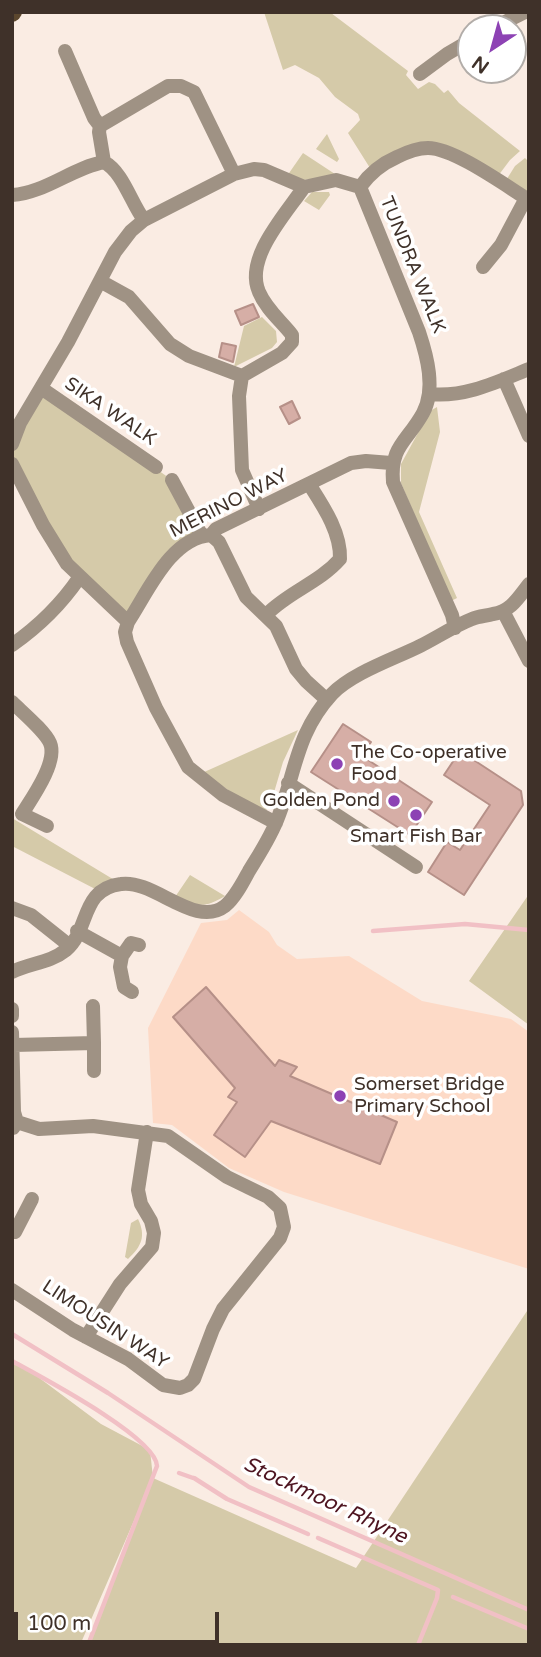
<!DOCTYPE html>
<style>
body{margin:0}
#map{position:relative;width:541px;height:1657px;overflow:hidden;background:#faece3;font-family:"Varela Round",sans-serif}
canvas{display:block}
.frame{position:absolute;inset:0;border:14px solid #3f3129;pointer-events:none}
.north{position:absolute;left:457px;top:14px;width:70px;height:70px;box-sizing:border-box;background:#fff;border:2px solid #b2ada9;border-radius:50%;rotate:216deg;font-size:19px;font-weight:700;line-height:28px;text-align:center;color:#3f3129}
.north::after{content:'';display:block;margin:auto;width:24px;height:32px;background:#8d42b4;clip-path:polygon(50% 0,100% 100%,50% 72%,0 100%)}
.scale{position:absolute;left:14px;top:1612px;width:205px;height:32px;box-sizing:border-box;border:4px solid #3f3129;border-top:0;padding-left:9px;font-size:21px;line-height:24px;white-space:nowrap;color:#3f3129;-webkit-text-stroke:5px #fff;paint-order:stroke}
</style>
<div id="map">
<canvas width="541" height="1657"></canvas>
<div class="frame"></div>
<div class="north">N</div>
<div class="scale">100 m</div>
</div>
<script>
const context = document.querySelector('canvas').getContext('2d');
context.lineJoin = 'round';
function fill(path, color) { context.fillStyle = color; context.fill(path, 'evenodd'); }
function trace(path, color, width, dash) { context.strokeStyle = color; context.lineWidth = width; context.lineCap = dash ? 'butt' : 'round'; context.setLineDash(dash || []); context.stroke(path); }
function label(font, color, halo, rows, align = 'center') {
  context.font = font + ' "Varela Round",sans-serif'; context.lineWidth = 7; context.setLineDash([]); context.textBaseline = 'middle'; context.strokeStyle = halo; context.fillStyle = color; for (const [text, x, y, turn = 0] of rows) {
    context.save(); context.translate(x, y); context.rotate((+turn || 0) * Math.PI / 180); context.textAlign = isNaN(turn) ? turn : align; if (halo) context.strokeText(text, 0, 0); context.fillText(text, 0, 0); context.restore();
  }
}
fill(new Path2D(`
 M239,910L269,932L277,945L297,959L349,956L422,1001L511,1019L529,1032V1269L284,1192L229,1168L172,1125L153,1123L148,1028L201,923L227,920Z`), '#fddac7');
fill(new Path2D(`
 M264,12L331,13L408,71L406,75L418,89L429,82L435,84L444,93L448,90L459,103L520,151L510,160L498,176L439,147L370,168L348,133L360,120L358,114L335,97L319,78L295,65L283,70Z
 M327,134L339,159L337,162L316,149Z
 M303,153L338,176L295,181L287,176Z
 M525,158L529,162V197L505,182L515,166Z
 M312,192H329L330,195L319,210L304,201Z
 M262,317L276,331L277,342L272,348L234,367L244,326Z
 M41,388L172,480L202,536L186,545L128,622L79,578L12,464V444Z
 M437,407L440,432L419,512L457,598L451,601L401,483V464L430,411Z
 M298,730L283,762L270,806L266,810L251,805L202,773Z
 M12,818L121,884L101,892L12,846Z
 M190,875L225,896C203,909 198,906 175,897Z
 M529,894V1025L469,981Z
 M138,1219C146,1236 142,1246 128,1259L125,1257L131,1223Z
 M529,1308V1645H88L143,1500L80,1645H12V1362L30,1371L101,1424L150,1450L153,1478L356,1568Z`), '#d5caa9');
trace(new Path2D(`
 M373,931L465,924L529,930
 M12,1334L108,1393L249,1487L529,1610
 M12,1361C39,1376 156,1437 157,1466L88,1645
 M179,1473L196,1479L194,1478L227,1499L308,1534
 M318,1538L438,1590L437,1598L418,1645
 M453,1597L529,1629`), '#f1c0c5', 4.5);
const building = new Path2D(`
 M253,304L259,317L241,325L235,311Z
 M222,343L236,346L233,362L219,357Z
 M292,401L300,418L289,424L280,407Z
 M343,724L371,742L362,756L432,802L410,835L311,772Z
 M460,751L521,791L523,805L464,895L428,872L447,842L460,850L490,805L444,775Z
 M206,987L275,1066L279,1060L297,1067L290,1076L397,1122L380,1164L271,1121L245,1157L214,1135L237,1102L228,1097L235,1088L173,1017Z`);
fill(building, '#d6aea6');
trace(building, '#b69088', 2);
trace(new Path2D(`
 M493,28L525,12
 M65,51L94,118L100,126
 M420,74L447,54L471,40
 M104,162L99,132L100,126L168,86H181L194,92L234,174
 M360,187L419,332C427,356 436,389 423,413C407,442 390,446 393,482L452,615L455,628
 M360,187C370,173 381,164 397,157C407,152 417,148 428,148C454,148 506,186 529,200
 M12,195C45,193 72,168 104,162C123,172 131,203 144,220
 M483,267L501,245L526,198
 M100,281L129,297L170,344L189,356L242,376
 M504,379L529,436
 M41,388L156,467
 M429,394C464,398 497,382 529,369
 M12,444L20,423L68,342L115,252L131,231L144,220L234,174L254,169L264,170L304,187L336,180L360,187
 M12,464L43,525L67,564L128,622
 M172,480L202,536
 M259,509L242,470L239,396L242,376L282,353L292,342V335C281,321 266,309 259,292C244,258 286,214 304,187
 M211,535L219,542L246,597L276,626L296,669L306,681L327,700
 M503,611L529,661
 M266,615C288,592 319,583 340,559C341,532 323,506 309,484
 M12,645C39,626 60,606 79,578
 M12,702C22,712 45,731 50,743C58,762 32,798 22,814L47,826
 M288,783L416,867
 M276,823L223,795L188,767L156,708L127,642L125,632L128,622C148,592 170,538 211,535L216,529L351,463L366,461L391,463
 M12,908L31,915L70,946
 M77,931L122,956L120,967L124,987L132,992
 M122,956L131,943L139,945
 M12,972C30,963 50,963 66,950C90,930 80,889 121,884C154,879 195,929 225,906C235,898 243,882 249,871C260,853 272,835 279,815C296,770 297,732 332,694C352,673 394,659 420,646C438,637 454,626 472,619C479,616 486,616 493,614C511,611 518,598 529,584
 M12,1009V1016
 M12,1032L14,1112L17,1122L13,1128
 M14,1045L94,1043L93,1006
 M94,1071V1043
 M12,1231L15,1232L32,1199
 M12,1290L73,1330L128,1359L163,1385L180,1388L188,1385L194,1379L213,1329L223,1309L280,1238L284,1227L280,1208L268,1197L227,1177L168,1136L93,1126L39,1129L17,1122
 M86,1337L120,1284L152,1247L154,1233L151,1221L141,1204L138,1190L147,1132`), '#9f9284', 14);
trace(new Path2D(`
 M12,13L13,12`), '#5c472e', 18);
for (const [x, y, r, color] of [
 [337,764,7,"#8d42b4"],
 [394,801,7,"#8d42b4"],
 [416,815,7,"#8d42b4"],
 [340,1096,7,"#8d42b4"]
]) { const dot = new Path2D(); dot.arc(x, y, r, 0, 2 * Math.PI); context.fillStyle = color; context.fill(dot); trace(dot, '#fff', 2.5); }
label('19px', '#3f3129', '#fff', [
 ["TUNDRA WALK",412,265,68],
 ["SIKA WALK",110,412,34],
 ["MERINO WAY",229,504,-27],
 ["LIMOUSIN WAY",105,1325,33]
]);
label('19px', '#3f3129', '#fff', [
 ["The Co-operative",351,753],
 ["Food",351,775],
 ["Golden Pond",380,801,"right"],
 ["Smart Fish Bar",416,837,"center"],
 ["Somerset Bridge",354,1085],
 ["Primary School",354,1107]
], 'left');
label('italic 21px', '#4e1521', '#fff', [
 ["Stockmoor Rhyne",325,1501,25]
]);
</script>
